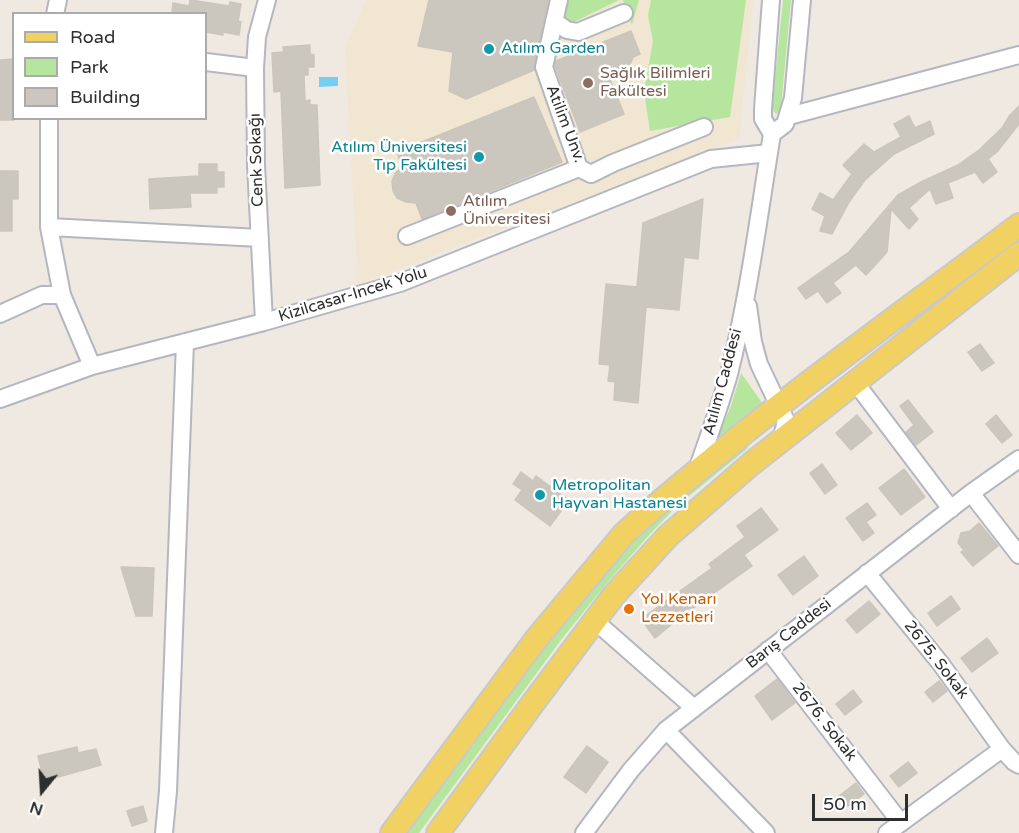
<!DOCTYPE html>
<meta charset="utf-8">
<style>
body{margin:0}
#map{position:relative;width:1019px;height:833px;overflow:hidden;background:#efe9e1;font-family:"Varela Round",sans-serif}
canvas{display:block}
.legend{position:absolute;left:12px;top:12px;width:195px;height:108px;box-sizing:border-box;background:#fff;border:2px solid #ababab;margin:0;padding:8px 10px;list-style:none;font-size:18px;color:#2e2e2e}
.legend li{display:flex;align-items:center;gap:12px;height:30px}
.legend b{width:30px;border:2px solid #ababab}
.north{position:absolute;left:12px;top:761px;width:60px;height:60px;-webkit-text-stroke:4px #fff;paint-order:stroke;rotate:198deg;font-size:16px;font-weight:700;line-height:24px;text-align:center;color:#2e2e2e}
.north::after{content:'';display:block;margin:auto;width:21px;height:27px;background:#2e2e2e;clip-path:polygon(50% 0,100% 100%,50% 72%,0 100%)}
.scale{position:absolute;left:812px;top:794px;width:96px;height:27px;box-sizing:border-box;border:3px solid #2e2e2e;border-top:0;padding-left:8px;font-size:18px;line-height:21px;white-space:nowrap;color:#2e2e2e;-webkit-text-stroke:4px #fff;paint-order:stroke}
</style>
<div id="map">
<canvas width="1019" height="833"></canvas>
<ul class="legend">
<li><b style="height:8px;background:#f2d163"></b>Road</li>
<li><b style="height:16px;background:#b6e59e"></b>Park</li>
<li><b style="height:16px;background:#cbc7bf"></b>Building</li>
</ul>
<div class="north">N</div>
<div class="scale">50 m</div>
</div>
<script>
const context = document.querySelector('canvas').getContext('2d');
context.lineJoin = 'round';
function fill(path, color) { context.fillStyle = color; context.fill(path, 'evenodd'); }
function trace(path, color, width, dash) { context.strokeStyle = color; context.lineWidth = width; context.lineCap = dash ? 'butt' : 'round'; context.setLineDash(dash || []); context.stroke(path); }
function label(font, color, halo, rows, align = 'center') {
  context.font = font + ' "Varela Round",sans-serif'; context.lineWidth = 5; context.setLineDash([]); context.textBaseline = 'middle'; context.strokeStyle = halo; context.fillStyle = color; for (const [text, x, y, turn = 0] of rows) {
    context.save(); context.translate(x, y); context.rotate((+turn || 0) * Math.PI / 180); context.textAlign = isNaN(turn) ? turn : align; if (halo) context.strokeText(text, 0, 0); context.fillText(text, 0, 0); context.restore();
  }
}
fill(new Path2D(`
 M366,0H753L739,139L358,284L345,48Z`), '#f0e6d1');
fill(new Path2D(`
 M566,0H619L568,25L563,12Z
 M623,0H639L632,25Z
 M651,0H746L730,117L650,131L644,92L653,41L648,16Z
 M783,0H791L781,107L780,111L776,114L772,109Z
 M741,373L763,404L714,444L731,406Z
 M747,446L748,448L678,505L650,534L606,584L561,640L419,833H407L548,642L612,562L650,523L713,471Z`), '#b6e59e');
fill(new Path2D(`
 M319,77H338V86L319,87Z`), '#75cff0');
const building = new Path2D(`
 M190,0L229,6L230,2L241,4L238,21L241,22L239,35L223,32V35L206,32V14H172L173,3L189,6Z
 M429,0H548L534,70L466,99L449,91L453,52L418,46Z
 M631,31L640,54L633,57L630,65L625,70L606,69L624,114L580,132L555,66L556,61Z
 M310,45V54L314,55V67H308V75H304L305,101L310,100V105H317L320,185L285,188L281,91L274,92L272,53L284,52L283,47Z
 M14,59V120H0V60Z
 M534,97L562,162L422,219L416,203L406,202L397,198L393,191L392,181L396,172L402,167L397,152Z
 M1019,106V124L997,152L988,159L997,172L983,183L975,172L948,183L953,198L936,204L930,189L909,208L918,219L909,229L891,209L887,252L866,275L856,265L833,283L841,293L827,303L818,291L806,299L798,288L849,252L898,195L921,182L958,165L979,150L1002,128L1010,115Z
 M909,116L915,128L930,121L934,134L894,154L865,180L849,202L832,234L820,231L825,216L812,209L820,193L833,200L852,174L843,165L864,144L874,152L901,137L894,124Z
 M199,164H217V172H224V187H217V193H190L191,207L150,209L149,179L199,176Z
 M0,171H18V199H12V231H0Z
 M703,199L698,259L684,257L679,310L646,307L638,403L614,400L615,382L608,381L610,365L599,364L606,284L637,287L643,223Z
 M980,344L994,363L982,371L968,352Z
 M908,400L933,432L916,445L906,432L914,425L900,406Z
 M857,415L872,433L851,450L836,433Z
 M996,415L1012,435L1002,443L986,424Z
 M822,464L837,485L825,494L810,473Z
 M904,469L925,497L901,515L879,488Z
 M521,472L533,481L536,476L569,500L550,526L515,500L522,490L513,484Z
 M867,503L876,515L866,522L874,533L863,541L846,518Z
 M761,508L778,530L744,555L752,566L678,619L655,638L641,619L712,568L709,564L745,537L737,526Z
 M979,523L998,546L973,566L961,552L964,550L958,543L961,533L970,531Z
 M804,556L818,576L793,595L778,575Z
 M121,567L154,568L152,616H136Z
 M951,596L960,609L937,626L928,613Z
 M869,601L880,614L857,633L846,620Z
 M987,638L998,653L972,672L961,658Z
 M777,679L795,703L772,720L755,696Z
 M939,681L947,691L933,702L925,692Z
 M853,690L862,702L845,715L836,704Z
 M587,746L608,762L586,793L564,777Z
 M77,747L78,753L96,749L101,765L44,781L38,756Z
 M908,762L917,773L899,787L890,776Z
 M856,783L864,794L848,806L839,796Z
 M143,806L147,821L132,826L127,811Z`);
fill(building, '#cbc7bf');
trace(building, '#cbc5ba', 1.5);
const minor = new Path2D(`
 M559,0L544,67L579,168L591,174L613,163L704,127
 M771,0L763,109V119L772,134
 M55,14L58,0
 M554,21L567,30L578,32L624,13
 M206,62L255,68
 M789,116L1019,55
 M49,118V227L62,295L92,366
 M772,134L785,124L793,98L802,0
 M49,227L260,238
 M407,236L579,168
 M748,306L753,342L759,364L786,421L781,441
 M0,314L42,295H62
 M264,322L256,165L255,68L257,37L267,0
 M855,382L951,509
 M0,399L92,366L264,322L400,283L711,159L769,153
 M697,470C708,438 720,406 729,374C749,295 759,214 772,134
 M971,493L1019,555
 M867,573L941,664L1002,749L1014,762L1019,765
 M595,621L694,708
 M768,650L901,823
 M666,730L766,833
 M164,833L168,791L185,342
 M584,833L631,770L666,730L971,493L1019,459
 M887,833L1002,749`);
const major = new Path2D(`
 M392,833L537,638L623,535C662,498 704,466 745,432C835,361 928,294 1019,225
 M438,833L536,699L614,595L668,536L751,464L1019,254`);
trace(minor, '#b4b7c1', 20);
trace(major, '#c9c9c9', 26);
trace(minor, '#fff', 16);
trace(major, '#f2d163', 22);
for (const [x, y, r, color] of [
 [489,49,6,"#0f9aa8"],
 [588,83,6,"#8d6e63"],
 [479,157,6,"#0f9aa8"],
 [451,211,6,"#8d6e63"],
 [540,495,6,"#0f9aa8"],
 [629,609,6,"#e8710a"]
]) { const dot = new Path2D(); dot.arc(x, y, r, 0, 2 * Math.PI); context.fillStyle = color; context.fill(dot); trace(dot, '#fff', 2); }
label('16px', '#0d838f', '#fff', [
 ["Atılım Garden",501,49],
 ["Atılım Üniversitesi",467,148,"right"],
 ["Tıp Fakültesi",467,166,"right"],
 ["Metropolitan",552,486],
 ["Hayvan Hastanesi",552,504]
], 'left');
label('16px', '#785e54', '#fff', [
 ["Sağlık Bilimleri",600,74],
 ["Fakültesi",600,92],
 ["Atılım",463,202],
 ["Üniversitesi",463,220]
], 'left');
label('16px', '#2e2e2e', '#fff', [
 ["Atilim Unv.",565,124,69],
 ["Cenk Sokağı",257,160,-92],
 ["Kizilcasar-Incek Yolu",353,295,-17],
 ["Atılım Caddesi",723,382,-75],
 ["Barış Caddesi",789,634,-38],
 ["2675. Sokak",936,660,52],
 ["2676. Sokak",824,722,52]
]);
label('16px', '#c56008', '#fff', [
 ["Yol Kenarı",641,600],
 ["Lezzetleri",641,618]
], 'left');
</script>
